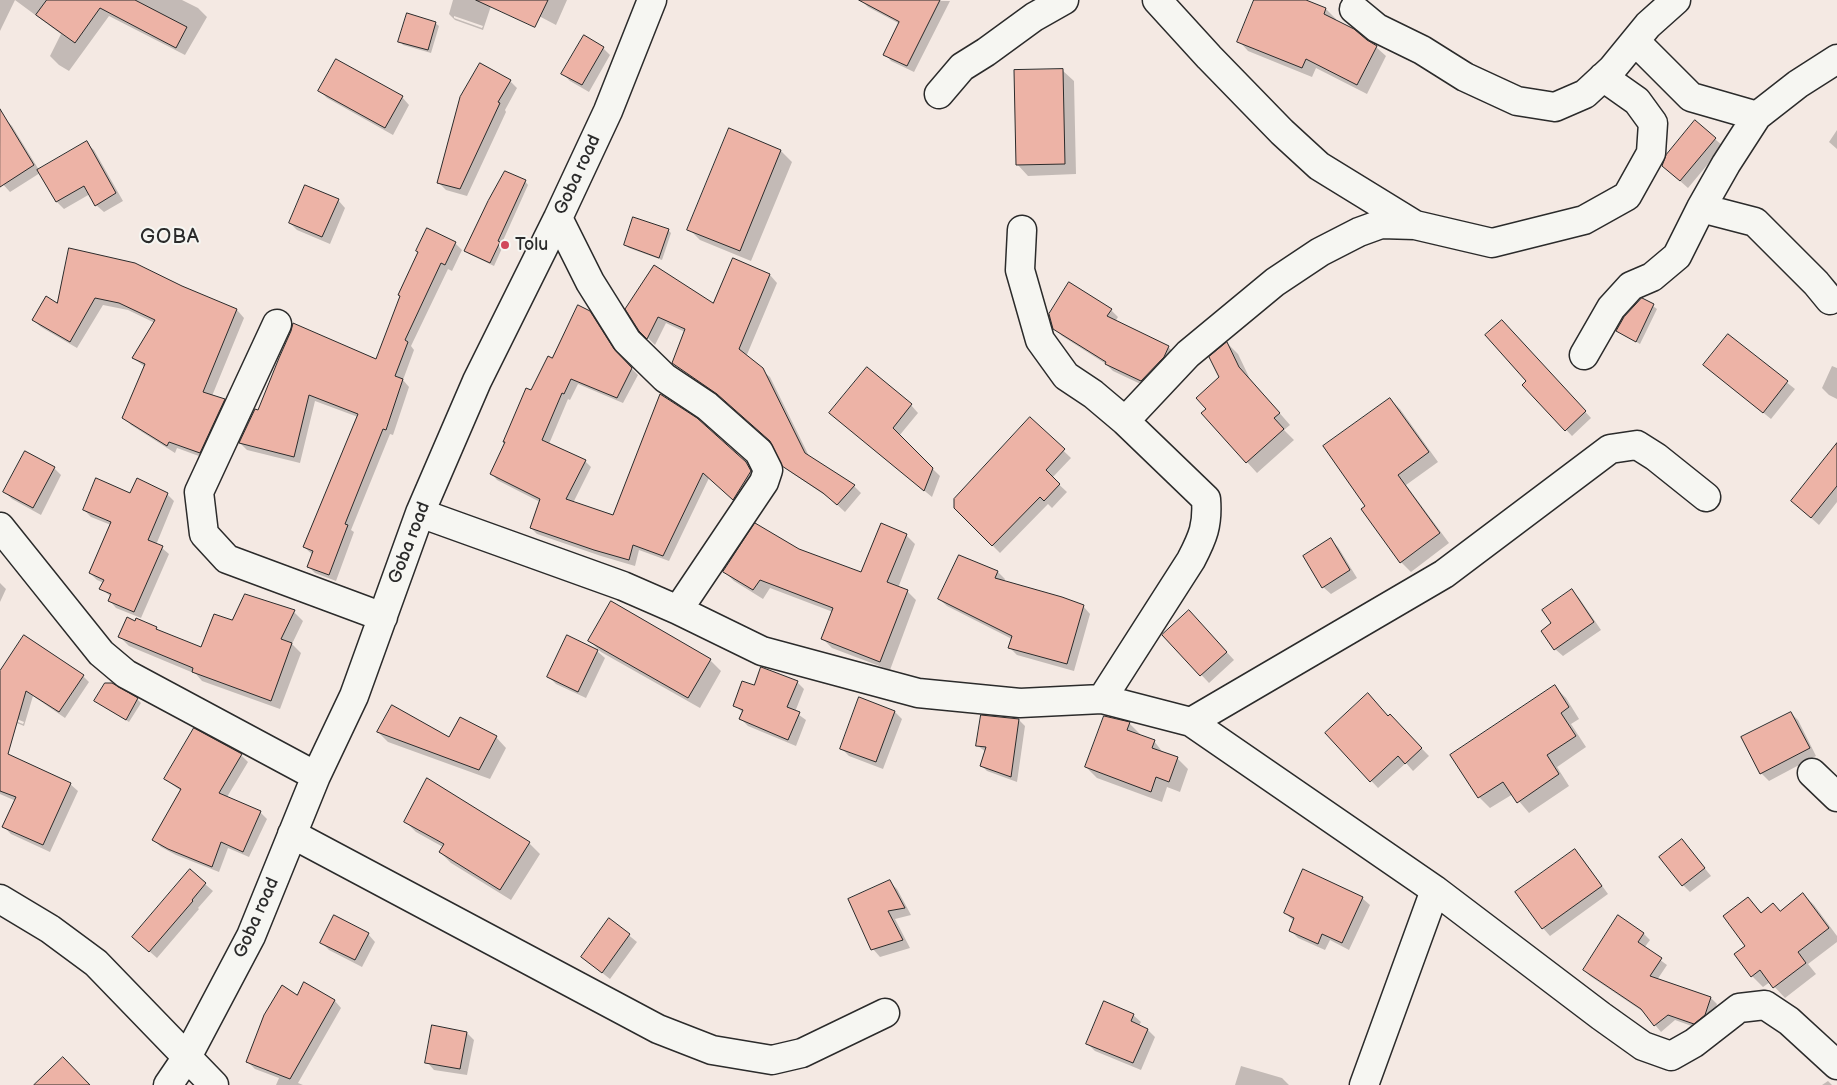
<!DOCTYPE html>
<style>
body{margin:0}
canvas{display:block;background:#f4e9e3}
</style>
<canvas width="1837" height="1085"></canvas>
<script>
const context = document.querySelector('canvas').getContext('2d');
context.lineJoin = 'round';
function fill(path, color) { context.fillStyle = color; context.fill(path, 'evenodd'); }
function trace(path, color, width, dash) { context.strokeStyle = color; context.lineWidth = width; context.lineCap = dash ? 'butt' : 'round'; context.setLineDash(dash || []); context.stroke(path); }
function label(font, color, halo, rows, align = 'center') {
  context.font = font + ' "Balsamiq Sans",sans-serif'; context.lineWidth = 4; context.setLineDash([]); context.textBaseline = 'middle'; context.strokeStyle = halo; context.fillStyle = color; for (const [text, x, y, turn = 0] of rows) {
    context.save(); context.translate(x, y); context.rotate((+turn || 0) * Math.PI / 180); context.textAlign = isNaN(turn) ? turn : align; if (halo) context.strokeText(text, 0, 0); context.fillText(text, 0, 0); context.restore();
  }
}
fill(new Path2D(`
 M0,0H182L198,8L207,17L185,55L109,16L69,71L59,65L50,56L61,34L15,0L0,31Z
 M453,0H493L483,30L455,20L449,14ZM454,16L483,26L482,28L454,18Z
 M533,0H567L556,25L537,15Z
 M861,0L950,1L914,72L891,61L885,54L900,24L868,7Z
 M1255,0H1302L1326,9L1336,19L1335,21L1376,47L1386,56L1367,94L1316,68L1312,77L1248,51L1239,41Z
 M435,23L439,26L431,53L403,45L400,41Z
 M603,48L610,55L589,92L570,81L563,74Z
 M1062,70L1074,81L1076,174L1028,176L1017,164Z
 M510,81L517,88L505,110L506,112L467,196L446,190L439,183Z
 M320,91L402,97L409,105L393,135L327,98Z
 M5,119L12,126L39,170L86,143L94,150L123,201L104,212L96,205L90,194L64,209L57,202L40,173L10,192L0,181V122Z
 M1695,122L1723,146L1688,188L1671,173Z
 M729,130L781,151L792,162L751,261L700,240L689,229Z
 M1837,130V149L1829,142Z
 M525,181L528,185L501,245L503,246L494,266L469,254L466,251Z
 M338,200L345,208L330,244L297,230L290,223Z
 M668,230L671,233L662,260L629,248L625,245Z
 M455,243L462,250L452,271L448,269L411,346L414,350L403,380L409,387L393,435L390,434L351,530L354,532L336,581L315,573L308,566L313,555L304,547L358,417L315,401L300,463L247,450L240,443L259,412L377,360L401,297Z
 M70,250L181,287L237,310L244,318L212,396L224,400L232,407L207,459L177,448L175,453L131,425L124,417L145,367L133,358L155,323L128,310L103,305L77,348L41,327L33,320L58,305Z
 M734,260L770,275L777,283L746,357L770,377L810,458L854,486L861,493L845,512L832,500L792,473L783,465L771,441L726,402L681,370L673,363L685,332L666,323L655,345L640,330L627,309L714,305Z
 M1653,306L1657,309L1640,344L1617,331Z
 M1111,310L1118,317L1115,322L1168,347L1176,354L1149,388L1113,371L1106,364L1062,336L1054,328Z
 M589,312L596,319L620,357L638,375L623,403L578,384L570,400L568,399L549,444L585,461L591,467L573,503L613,517L661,395L746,463L752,469L757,478L740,505L709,478L669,561L639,550L635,566L601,556L537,534L531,528L540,502L497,480L491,473L532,392L553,359Z
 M1508,328L1591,418L1572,436L1524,385L1528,381Z
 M1728,336L1795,389L1771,419L1705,365Z
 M1227,343L1238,354L1250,379L1290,425L1284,430L1294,440L1257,473L1247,462L1221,377Z
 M1832,366L1837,368V399L1829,395L1822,388Z
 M1390,399L1400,409L1438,462L1406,485L1449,543L1411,572L1401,562L1367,506Z
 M911,405L918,413L899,436L940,476L932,497L838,420Z
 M1030,419L1071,458L1052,478L1067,492L1052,508L1048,504L1000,553L955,508Z
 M1837,464V502L1819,525L1792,501Z
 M54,468L61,475L41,515L12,499L5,492Z
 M167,494L174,501L156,545L162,548L169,554L141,618L116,608L110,601L111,597L101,588L104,583L97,580L90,573L111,525L91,517L84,510Z
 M906,535L915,544L898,588L907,591L916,600L890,670L832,648L823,639L833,612L770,588L763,599L734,581L724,571L862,574Z
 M1331,540L1338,547L1357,578L1331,594L1323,587Z
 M998,572L1005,579L1004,582L1083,606L1090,614L1074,671L1017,655L1010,648L1012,639L947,606L939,599Z
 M0,583L6,589L0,602Z
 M1572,591L1579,598L1601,630L1563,656L1555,649L1543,631L1553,624Z
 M294,612L303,621L292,644L301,653L280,709L202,681L196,674L129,646L120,637L156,628L161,632L202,649L233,622Z
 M1196,619L1234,660L1209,683L1164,635Z
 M590,641L710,660L721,671L700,708L601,652Z
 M597,651L605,658L586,698L556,684L548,676Z
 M0,673L83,676L89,682L65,718L33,696L24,726L0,716V715L23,724L24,722L0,712Z
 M797,682L804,689L795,712L806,720L796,746L748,726L741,719L743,713L735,705L754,687Z
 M1555,687L1566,698L1579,719L1571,724L1586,747L1557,767L1569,786L1529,813L1513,794L1490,808L1479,797L1452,756Z
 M137,699L141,703L129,722L95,701Z
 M895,712L902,719L883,769L849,756L841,748Z
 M1791,713L1798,720L1816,756L1769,781L1761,773L1743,738Z
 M1388,717L1397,723L1429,756L1413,771L1406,763L1378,788L1327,733Z
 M1019,720L1025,726L1017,782L987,771L981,765L986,752L978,746Z
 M1129,723L1140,734V736L1154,741L1164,754L1177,758L1188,769L1180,792L1167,787L1162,802L1097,778L1086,767Z
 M195,730L241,755L248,762L227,797L260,812L267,819L249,857L228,848L219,872L176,855L161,847L154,840L181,791L165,779Z
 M378,732L450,739L496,737L506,748L490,779L388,742Z
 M0,752L70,784L78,791L50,852L11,834L4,827L16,801L0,794Z
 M405,821L529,843L540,854L511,900L451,863L440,852L443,847L416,832Z
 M1682,840L1711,876L1690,892L1683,885Z
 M1575,851L1582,858L1608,894L1550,936L1543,928Z
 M190,871L213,891L198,908L199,909L157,958L141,944Z
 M890,882L897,889L911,915L895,919L910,948L880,957L873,949Z
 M1803,894L1814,905L1837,936V942L1808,964L1816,974L1785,998L1770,982L1763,987L1752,976L1736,955L1747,946L1748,898L1762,913L1780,912Z
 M1362,898L1370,905L1349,950L1330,940L1325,950L1298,938L1290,930L1294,921L1285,913Z
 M1619,917L1644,934L1650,940L1644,948L1667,965L1657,980L1711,998L1717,1004L1711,1021L1700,1029L1675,1020L1661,1032L1645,1013L1590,976L1584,970Z
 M610,920L637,942L610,979L582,957Z
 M368,934L375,942L362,967L329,950L321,942Z
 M305,984L335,1001L341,1008L298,1083L303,1085H276L279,1078L255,1069L248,1062L297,997Z
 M1133,1015L1141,1022L1139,1026L1148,1030L1155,1037L1141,1070L1095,1051L1088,1044Z
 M467,1033L474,1040L467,1075L434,1070L427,1062Z
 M1241,1066L1282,1078L1289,1085H1235Z
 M1828,1081L1832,1085H1822Z`), '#0003');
const building = new Path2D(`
 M47,0H135L187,27L176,48L100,8L75,43L36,15Z
 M476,0H548L535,27Z
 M859,0H940L907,66L883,55L899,22Z
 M1254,0H1306L1326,8L1324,14L1354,29L1367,40L1377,46L1357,85L1306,59L1302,68L1237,42Z
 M407,13L436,22L428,50L398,42Z
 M584,35L604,47L582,85L561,74Z
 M336,59L403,96L385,128L318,91Z
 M480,63L511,80L498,102L500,103L460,189L437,183L460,97Z
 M1063,69L1065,164L1016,165L1014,70Z
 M0,109L34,165L0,187Z
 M1695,120L1716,138L1680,181L1662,166L1666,155Z
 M729,128L781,150L740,251L687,230Z
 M87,141L116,193L95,206L84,186L56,202L37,170Z
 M505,171L526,180L498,241L500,242L490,263L464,251L488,201Z
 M305,185L339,199L322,237L289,223Z
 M633,217L669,229L659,258L624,245Z
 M427,228L456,242L445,265L441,263L405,340L408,342L395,376L403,379L386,430L383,429L345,524L348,525L329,575L307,567L313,551L303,547L358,414L309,395L294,457L239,443L255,409L258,410L279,358L291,331L293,323L376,359L400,296L398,295L418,252L416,251Z
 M69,248L135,263L182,286L237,309L203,392L225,399L200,453L169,442L167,446L122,418L145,364L132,358L155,320L119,303L95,298L70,342L32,320L46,296L57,303Z
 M733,258L770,274L739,349L763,368L805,453L855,485L837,505L823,493L782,466L770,441L717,394L672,363L685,329L658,317L647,339L639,331L625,309L654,265L713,303Z
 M1069,282L1112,309L1107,316L1169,346L1164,357L1141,381L1105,364L1106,362L1053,329L1049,314Z
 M1642,298L1654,304L1636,342L1616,331L1624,317Z
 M578,305L590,311L614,349L632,368L617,398L571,379L564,394L562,393L542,440L586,460L566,499L613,515L660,394L697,418L746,462L751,471L733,500L703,473L663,556L633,545L629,560L594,550L530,528L540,499L490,474L505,442H503L526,388L531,390L548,356L552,358Z
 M1502,320L1586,411L1565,431L1522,385L1526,381L1485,335Z
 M1728,334L1788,381L1763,413L1703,365Z
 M1227,342L1239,367L1280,413L1274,418L1284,429L1246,463L1201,413L1206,409L1196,398L1219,377L1209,357Z
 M867,367L912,404L893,428L933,468L924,491L829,413Z
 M1390,398L1429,452L1398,475L1440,533L1400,563L1361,509L1365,506L1323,446Z
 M1030,417L1065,449L1046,470L1060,484L1044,501L1040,497L992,546L954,508V499Z
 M1837,443V486L1811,518L1791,501Z
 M25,451L55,467L33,508L3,492Z
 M96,478L130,493L137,478L168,493L148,540L163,546L134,612L108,601L111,594L99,589L104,580L89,573L111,522L83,510Z
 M755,523L799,549L861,572L881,523L907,534L887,582L908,590L880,662L821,639L833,608L760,580L753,590L723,572Z
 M1331,538L1350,570L1322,588L1303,556Z
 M959,555L998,571L995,578L1062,597L1084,605L1067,664L1008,648L1012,636L938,599Z
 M1572,589L1594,622L1554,650L1541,631L1551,623L1542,610Z
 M245,594L295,610L281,639L292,643L271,701L192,672L193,668L118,637L127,617L135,621L136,618L157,627L156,629L201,647L214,614L232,620Z
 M611,601L711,659L688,698L588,641Z
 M1189,610L1227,652L1200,676L1162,635Z
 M24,635L84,675L59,712L26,691L8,754L71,783L43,845L2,827L16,797L0,791V671Z
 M567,635L598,650L578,692L547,677Z
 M761,667L798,681L787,707L800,712L788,740L739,719L743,710L733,706L742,681L754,685Z
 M105,683H112L138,698L126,720L94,701Z
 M1555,685L1569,707L1561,713L1576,736L1547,755L1559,774L1517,803L1503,782L1478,798L1450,755Z
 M1368,693L1388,716L1390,714L1422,748L1405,764L1398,756L1370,782L1325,733Z
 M859,697L895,711L876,762L840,749Z
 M392,705L449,737L460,717L497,736L479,770L377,732Z
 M1791,712L1810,748L1760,774L1741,737Z
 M981,715L1019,719L1011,777L980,766L986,747L976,746Z
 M1104,716L1130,722L1127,730L1155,740L1152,748L1178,757L1169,782L1156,777L1151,792L1085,767Z
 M194,728L242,754L219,793L261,811L243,852L221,842L212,867L168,849L152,840L181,789L164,779Z
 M427,778L530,842L500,890L439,852L444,844L404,822Z
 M1682,839L1705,868L1682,886L1659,857Z
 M1575,849L1602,886L1542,929L1515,892Z
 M190,869L206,883L192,900L193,901L149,952L132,937Z
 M1303,869L1363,897L1342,943L1322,934L1318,944L1289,931L1294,918L1284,913Z
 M890,880L905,908L888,911L903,940L871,950L848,899Z
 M1803,893L1829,928L1798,952L1806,963L1773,988L1760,970L1751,977L1734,954L1745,946L1723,916L1748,897L1761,913L1773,903L1780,911Z
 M334,915L369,933L355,960L320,943Z
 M1618,915L1644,933L1638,942L1662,958L1650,976L1711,997L1705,1015L1694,1024L1668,1015L1654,1026L1641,1009L1583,970Z
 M609,918L630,934L602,973L581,957Z
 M304,982L335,1000L290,1079L246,1062L264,1015L282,985L297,995Z
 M1104,1001L1134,1014L1131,1021L1148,1029L1133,1063L1086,1044Z
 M432,1025L467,1032L460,1069L425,1063Z
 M63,1057L90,1085H34Z`);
fill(building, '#edb3a6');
trace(building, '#2b2b2b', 1);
const minor = new Path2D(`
 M1157,0L1209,57L1282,132L1319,166L1415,225L1492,243L1584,220L1627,196L1651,153L1653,123L1637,101L1603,77
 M1354,9L1377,28L1422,50L1465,77L1517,101L1555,107L1585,94L1612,69L1648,25L1676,0
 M1635,41L1691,97L1757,116
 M939,94L962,67L986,52L1034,17L1064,0
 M1701,208L1755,222L1816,283L1830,300
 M558,218L590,282L627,341L665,378L707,406L759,452L768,470L764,482L678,610
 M1022,230L1020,270L1040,340L1066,376L1093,394L1125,421L1206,499C1208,525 1203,537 1191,560L1102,699
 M277,324L199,492L204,534L227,559L383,617
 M1584,355L1611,308L1631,286L1652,277L1677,256L1701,208L1726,164L1757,116L1798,84L1837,59
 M1125,421L1188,354L1275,282L1320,252L1359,232L1381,224L1415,225
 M420,513L623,586L678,610L762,651L918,693L1020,703L1102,699L1191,722L1435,890L1601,1016L1643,1046L1671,1056L1694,1043L1739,1008L1765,1005L1789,1021L1837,1065
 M0,527L101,653L126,674L316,776
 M1191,722L1444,574L1610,449L1637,445L1656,457L1706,497
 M1812,773L1837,797
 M292,834L658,1029L712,1050L772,1060L802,1053L885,1013
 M0,899L50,929L96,963L214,1085
 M168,1085L187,1057L251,936L316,776L354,696L420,513L477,381L558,218L608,111L652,0
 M1364,1085L1435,890`);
trace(minor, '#2b2b2b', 31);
trace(minor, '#f6f6f2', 28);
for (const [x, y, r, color] of [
 [505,245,5,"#d1495b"]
]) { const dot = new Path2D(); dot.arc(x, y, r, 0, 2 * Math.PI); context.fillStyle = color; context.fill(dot); trace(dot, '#f6f6f2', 2); }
label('18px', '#2b2b2b', '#f6f6f2', [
 ["Goba road",578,175,-65],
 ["Goba road",410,543,-69],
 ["Goba road",257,918,-66]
]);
label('18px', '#2b2b2b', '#f6f6f2', [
 ["Tolu",515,245]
], 'left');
context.letterSpacing = '1px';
label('20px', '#2b2b2b', '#f6f6f2', [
 ["GOBA",170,238]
]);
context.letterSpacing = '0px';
</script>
